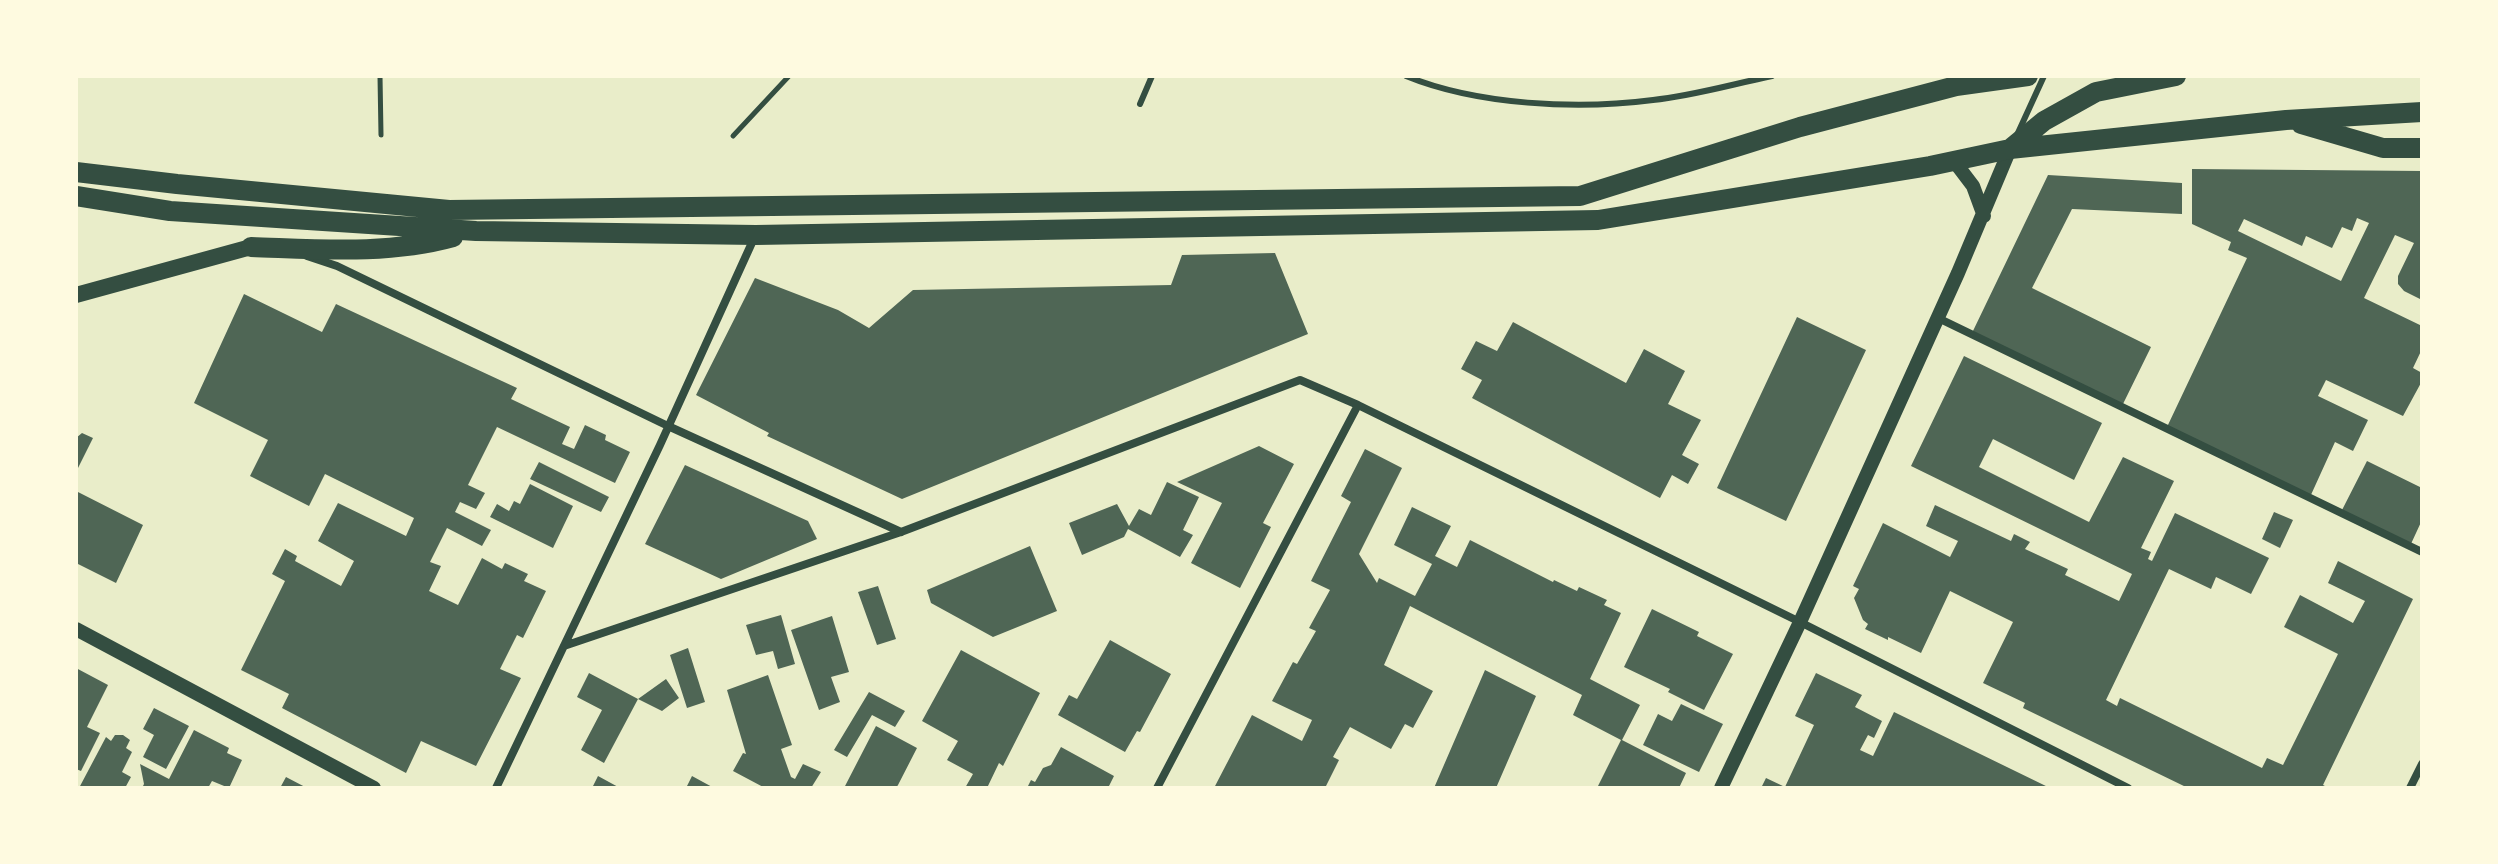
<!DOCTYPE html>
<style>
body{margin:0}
#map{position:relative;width:2498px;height:864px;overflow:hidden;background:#e9edc9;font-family:"Public Sans",sans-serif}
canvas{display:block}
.frame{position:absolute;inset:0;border:78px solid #fefae0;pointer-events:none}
</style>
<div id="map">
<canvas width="2498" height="864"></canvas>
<div class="frame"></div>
</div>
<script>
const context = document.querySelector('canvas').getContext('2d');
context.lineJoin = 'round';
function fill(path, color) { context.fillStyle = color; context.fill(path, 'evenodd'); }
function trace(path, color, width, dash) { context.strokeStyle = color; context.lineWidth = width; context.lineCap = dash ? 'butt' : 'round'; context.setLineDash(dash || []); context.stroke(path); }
fill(new Path2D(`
 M2192,169L2422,171V300L2404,291L2398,284V276L2414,243L2395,235L2364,298L2422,326V349L2413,368L2422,373V381L2403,416L2326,380L2318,396L2368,420L2353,451L2335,442L2310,497L2167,427L2247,258L2228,250L2231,242L2192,224ZM2357,218L2369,223L2341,281L2238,231L2244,219L2302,246L2306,236L2332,248L2342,227L2352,231Z
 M2048,175L2182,183V214L2072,209L2032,288L2151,347L2122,406L1972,333Z
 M1275,253L1308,334L902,499L767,436L769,433L696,395L755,278L838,310L869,328L913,290L1171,285L1182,255Z
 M244,294L322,332L336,304L517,388L511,399L570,427L562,444L574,449L585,425L606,435L605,440L630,452L615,483L497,427L468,485L485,493L476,509L460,502L455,512L491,530L482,546L447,528L430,562L441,566L429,591L458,605L482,558L502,569L505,563L528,574L524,581L546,591L523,638L517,635L500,669L521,678L476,766L421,741L406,773L282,708L289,694L241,670L285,581L272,574L285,549L297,556L295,561L341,586L354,561L318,541L338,503L406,536L414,518L325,474L309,506L250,476L268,440L194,403Z
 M1797,317L1866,350L1786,521L1717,488Z
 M1513,322L1626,383L1644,349L1685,371L1668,404L1701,420L1682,455L1699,464L1688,484L1672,475L1660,498L1472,398L1482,380L1461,369L1476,341L1497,351Z
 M1964,356L2102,423L2074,480L1993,439L1979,467L2089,522L2123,457L2174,481L2141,548L2151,552L2148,559L2152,561L2175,513L2269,558L2251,594L2216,577L2211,589L2169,569L2106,700L2117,706L2120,698L2262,768L2267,758L2283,765L2338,654L2284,627L2300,595L2353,623L2365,601L2328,583L2338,561L2413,599L2323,785L2329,788H2188L2023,708L2025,703L1983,683L2013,622L1950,591L1921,653L1888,637V640L1865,629L1868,624L1863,620L1854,598L1859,589L1853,586L1883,523L1950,557L1958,541L1926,526L1935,505L2011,541L2014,534L2030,542L2025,549L2068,569L2065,575L2119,601L2132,574L1911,466Z
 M82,433L93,438L76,472V438Z
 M1259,446L1294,464L1263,523L1271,527L1240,588L1191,563L1222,503L1177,482Z
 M1365,449L1402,468L1359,554L1377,583L1379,578L1415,596L1432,564L1394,545L1412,507L1451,526L1435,556L1457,567L1470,540L1553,582L1554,580L1577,591L1579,587L1607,600L1604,605L1621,613L1590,679L1640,705L1622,740L1686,773L1679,788H1597L1621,740L1573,715L1582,695L1410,606L1384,665L1433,691L1413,728L1405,724L1391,749L1350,727L1333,757L1339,760L1325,788H1214L1252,715L1302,741L1312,720L1272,701L1293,662L1297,664L1316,631L1309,628L1330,590L1311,581L1351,502L1341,496Z
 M2367,461L2422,488V520L2410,546L2341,512Z
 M539,462L609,497L601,512L530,479Z
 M685,465L808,521L817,539L721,579L645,544Z
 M1167,482L1199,497L1183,530L1193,535L1180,557L1128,529L1124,537L1082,555L1069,523L1117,504L1129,526L1139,509L1151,515Z
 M530,484L573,506L553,548L490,517L497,504L509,511L514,501L520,504Z
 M76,491L143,525L116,583L76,563Z
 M2274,512L2293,520L2280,548L2262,539Z
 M1030,546L1057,611L993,637L931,603L927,590Z
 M878,586L896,639L877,645L858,592Z
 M1652,609L1699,632L1697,636L1733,654L1704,710L1668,692L1670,689L1624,667Z
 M781,615L795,664L778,669L773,651L756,655L746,625Z
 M832,616L849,672L831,677L840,702L819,710L791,630Z
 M1110,640L1171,674L1140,732L1137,731L1125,752L1058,715L1069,695L1077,699Z
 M688,648L705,702L687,708L670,655Z
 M961,650L1040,693L1003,766L999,763L987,788H965L973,774L947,760L958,741L922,721Z
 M76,668L108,685L87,727L100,733L81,771L76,769Z
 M1485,670L1536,696L1496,788H1434Z
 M589,673L638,699L666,679L679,698L662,711L638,699L604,763L581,750L602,710L577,697Z
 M1816,673L1862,695L1855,707L1882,721L1874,738L1868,735L1860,750L1873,756L1894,712L2050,788H1761L1766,778L1785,787L1814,725L1795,716Z
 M768,675L792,745L781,749L791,777L795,779L803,764L821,772L811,788H765L733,771L743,753L746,754L727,690Z
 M869,692L905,711L895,727L872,715L847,757L834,750Z
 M1681,704L1723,724L1699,772L1643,745L1658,714L1672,721Z
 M154,708L189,726L166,769L143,757L154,735L143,729Z
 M876,726L917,748L898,785L896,788H844Z
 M194,730L229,748L227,753L242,760L229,788L212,781L208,788H142L144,784L140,764L169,779Z
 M115,735H123L130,740L126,748L132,752L122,772L131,777L125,788H79L106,737L111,741Z
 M1061,747L1114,776L1108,788H1027L1031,780L1035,782L1043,768L1051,765Z
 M598,776L620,788H592Z
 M692,776L714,788H686Z
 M286,777L307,788H280Z`), '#4f6655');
trace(new Path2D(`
 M380,76L381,135
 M733,136L789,76`), '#344e41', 5);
trace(new Path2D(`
 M1406,76C1477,105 1577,110 1653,100C1692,96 1733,84 1772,76
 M1140,104L1152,76
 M2017,135L2044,76`), '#344e41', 6);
trace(new Path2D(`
 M307,256L337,266L668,426L901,532
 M1938,318L2422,552
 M564,646L901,532L1300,380L1358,405L1800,622L2128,788
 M496,788L660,445L755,236
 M1157,788L1358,405
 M2410,788L2422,764`), '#344e41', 8);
trace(new Path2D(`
 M1954,161L1973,186L1984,216
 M76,629L374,788
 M1721,788L1800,622L1958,273L2010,149`), '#344e41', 14);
trace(new Path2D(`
 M76,295L251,247`), '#344e41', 16);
trace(new Path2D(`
 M2301,124L2383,148H2422
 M2010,149L2044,121L2096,92L2176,76
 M76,172L177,184L449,210L1580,196L1800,127L1956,86L2028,76
 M76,196L170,211L476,231L756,235L1598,220L1930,166L2010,149L2286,120L2422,112
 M251,247C317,249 388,255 453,237`), '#344e41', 20);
</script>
